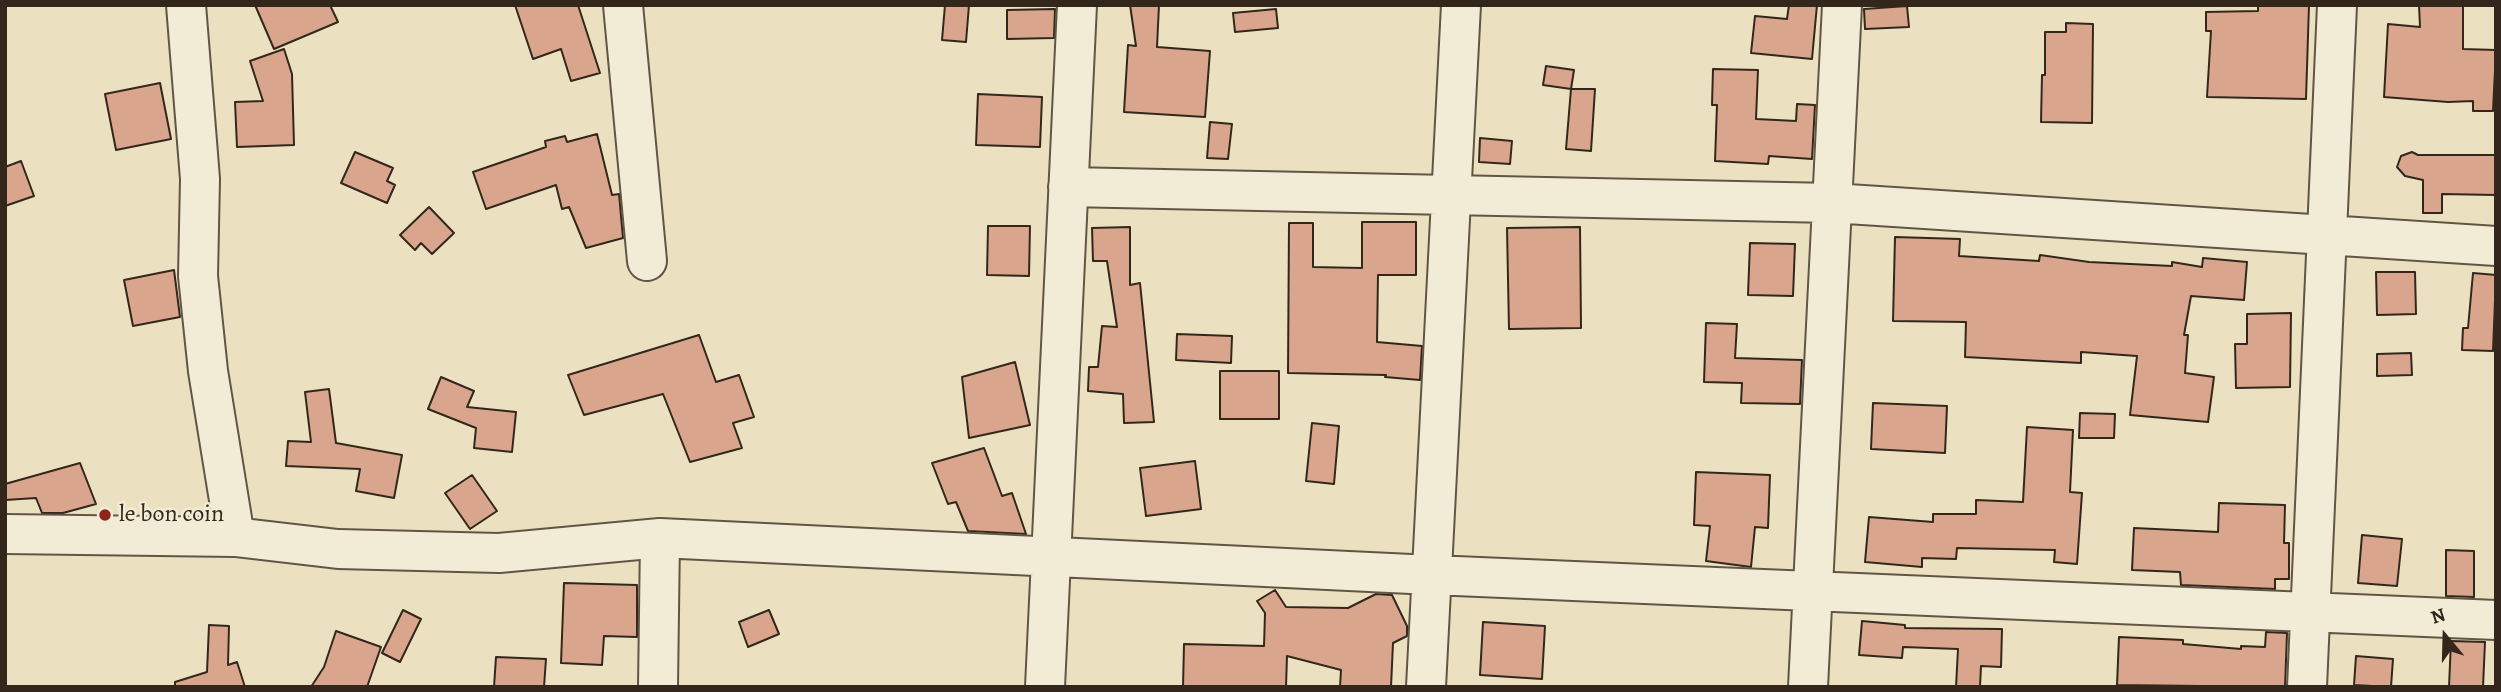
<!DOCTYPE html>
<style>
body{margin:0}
#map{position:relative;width:2501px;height:692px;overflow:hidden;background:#ebe1c0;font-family:Alegreya,serif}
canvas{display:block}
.frame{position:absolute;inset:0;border:7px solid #33271c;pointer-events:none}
.north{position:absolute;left:2410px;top:601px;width:70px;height:70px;-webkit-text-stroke:5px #f2ecd6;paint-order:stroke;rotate:341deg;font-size:19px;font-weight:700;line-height:28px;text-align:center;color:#33271c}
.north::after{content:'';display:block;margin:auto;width:24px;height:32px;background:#33271c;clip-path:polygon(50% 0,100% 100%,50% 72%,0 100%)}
</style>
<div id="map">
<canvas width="2501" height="692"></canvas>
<div class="frame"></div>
<div class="north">N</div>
</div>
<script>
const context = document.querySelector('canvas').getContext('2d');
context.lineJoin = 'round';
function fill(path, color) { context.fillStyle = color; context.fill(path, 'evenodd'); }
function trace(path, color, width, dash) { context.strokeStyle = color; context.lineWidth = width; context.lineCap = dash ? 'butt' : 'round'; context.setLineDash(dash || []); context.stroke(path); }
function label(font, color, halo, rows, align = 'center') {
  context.font = font + ' Alegreya,serif'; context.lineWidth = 5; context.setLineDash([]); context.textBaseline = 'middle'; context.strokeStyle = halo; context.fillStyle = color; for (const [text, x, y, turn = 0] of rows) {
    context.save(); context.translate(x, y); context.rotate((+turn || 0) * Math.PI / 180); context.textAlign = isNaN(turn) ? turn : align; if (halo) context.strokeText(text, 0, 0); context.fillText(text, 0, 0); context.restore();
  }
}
const building = new Path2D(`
 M255,5H330L338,22L274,49Z
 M515,5H578L600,73L571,81L561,49L533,59Z
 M945,5H969L966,42L942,40Z
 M1130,5H1159L1157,47L1210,51L1205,117L1124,112L1128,45L1136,46Z
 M1789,5H1817L1812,59L1751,53L1755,16L1787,19Z
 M2258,5H2309L2306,99L2207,97L2211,31H2206V12L2258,11Z
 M2419,5H2463V49L2496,50L2493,111H2473V101L2448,102L2384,97L2388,24L2420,27Z
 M1907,6L1909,27L1865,29L1864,9Z
 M1055,9L1054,38L1007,39V10Z
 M1276,9L1278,28L1235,32L1233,13Z
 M2066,23L2093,24L2092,123L2041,122L2042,75H2045V32H2066Z
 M284,49L292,74L294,145L237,147L235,102L263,101L250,61Z
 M1546,66L1574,70L1571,89L1543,85Z
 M1713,69L1758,70L1756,119L1796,121L1797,104L1815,105L1812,159L1769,156L1768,164L1715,161L1717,105H1712Z
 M160,83L171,139L116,150L105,94Z
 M1571,89H1595L1591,151L1566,149Z
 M978,94L1042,97L1040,147L976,145Z
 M1210,122L1232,124L1228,159L1207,158Z
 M597,134L612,195L619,194L623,238L586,248L569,207L562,209L556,185L486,209L473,172L546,147L545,141L565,136L567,142Z
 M1480,138L1512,141L1510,164L1479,162Z
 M355,152L393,168L387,181L395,185L387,203L341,183Z
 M2412,152L2418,155H2496V195L2442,194V213H2423V180L2405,176L2397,167L2401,156Z
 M21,161L34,196L5,206V167Z
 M429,207L454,233L432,254L421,243L415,250L400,235Z
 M1362,222H1416V275H1378L1377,342L1422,346L1420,380L1385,377L1386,375L1288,373L1289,223H1313V267L1362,268Z
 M988,226H1030L1029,276L987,275Z
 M1130,227V285L1140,283L1154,422L1124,423L1123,394L1088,391L1089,367H1098L1102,326L1117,327L1107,261H1093L1092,228Z
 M1580,227L1581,328L1509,329L1507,228Z
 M1895,237L1960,239L1959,256L2039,261L2040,255L2089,262L2172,266V262L2202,267L2203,258L2247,262L2244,300L2191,296L2184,335H2188L2185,373L2214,377L2208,422L2130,415L2137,356L2081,352V363L1965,357L1966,322L1893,321Z
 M1750,243L1795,244L1793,296L1748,295Z
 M174,270L180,317L133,326L124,280Z
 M2376,272H2415L2416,314L2377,315Z
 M2473,273L2496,275L2493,351L2462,350L2463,328H2468Z
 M2291,313L2290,387L2236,388L2235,344H2247V314Z
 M1706,323L1737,324L1735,358L1802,360L1800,404L1741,403L1742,383L1704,382Z
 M1177,334L1232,336L1231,363L1176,360Z
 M699,335L716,382L739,375L754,417L733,423L742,448L690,462L663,394L584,415L568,375Z
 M2411,353L2412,375L2377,376V354Z
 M1015,362L1030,425L969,438L962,377Z
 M1220,371H1279V419H1220Z
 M441,377L474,391L467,407L516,412L512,452L474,448L476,428L428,409Z
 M329,389L336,443L402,455L394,498L356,491L360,469L286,466L288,441L311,442L305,392Z
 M1873,403L1947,406L1945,453L1871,449Z
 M2080,413L2115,414L2114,438H2079Z
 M1312,423L1339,426L1334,484L1306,481Z
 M2027,427L2073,430L2070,492L2082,493L2077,564L2054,562L2055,550L1957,548L1956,559L1922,558V567L1865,562L1869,517L1933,522V514H1976V500L2023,502Z
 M984,448L1002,496L1012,493L1026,534L968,531L956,502L948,504L932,463Z
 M1195,461L1201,509L1146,516L1140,468Z
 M80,463L96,504L63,513H42L36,498L5,500V484Z
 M1696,472L1770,475L1768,528L1755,527L1751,567L1706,561L1710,526L1694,525Z
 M472,475L497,511L470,529L445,493Z
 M2219,503L2285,505L2284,543H2289V579H2275V589L2181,585L2180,572L2132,570L2134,528L2218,532Z
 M2362,535L2402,539L2397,586L2358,583Z
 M2446,550L2474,551V597L2446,596Z
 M564,583L637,585V637L604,636L602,665L561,663Z
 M1275,590L1286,607L1348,608L1376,594L1392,595L1407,626V636L1393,643L1391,687H1340L1341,670L1287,656L1286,687H1183L1184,644L1264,646L1265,613L1257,601Z
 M403,610L421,619L400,662L382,653Z
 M769,610L779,634L748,647L739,622Z
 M1862,621L1905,625V628L2002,629L2001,667L1981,666L1980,687H1956L1958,649L1903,647L1902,658L1859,655Z
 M1483,622L1545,626L1542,679L1480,675Z
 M209,625L229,626L228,665L237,662L245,687H175V682L207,672Z
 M336,631L381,647L367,687H311L324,667Z
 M2266,632L2287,633L2285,687L2117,685L2119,637L2183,640V644L2241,649V646L2265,647Z
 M2451,641L2485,642L2483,687H2449Z
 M2356,656L2393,659L2391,687L2354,685Z
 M496,657L546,659L544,687H494Z`);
fill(building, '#d9a68d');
trace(building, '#33271c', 2);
const minor = new Path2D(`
 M186,5L200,179L198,276L208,371L235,537
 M623,5L647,261
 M1068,187L1832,203L2496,246
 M5,534L235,537L338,549L499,553L660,538L1432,575L2496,620
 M658,687L660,538
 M1045,687L1077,5
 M1426,687L1461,5
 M1808,687L1842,5
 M2307,687L2337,5`);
trace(minor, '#615645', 42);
trace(minor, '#f2ecd6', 38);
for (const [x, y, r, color] of [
 [105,515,7,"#8f2418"]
]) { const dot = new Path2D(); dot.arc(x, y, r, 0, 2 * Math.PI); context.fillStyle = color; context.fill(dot); trace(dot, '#f2ecd6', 2.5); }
label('24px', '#33271c', '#f2ecd6', [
 ["le bon coin",119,515]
], 'left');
</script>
